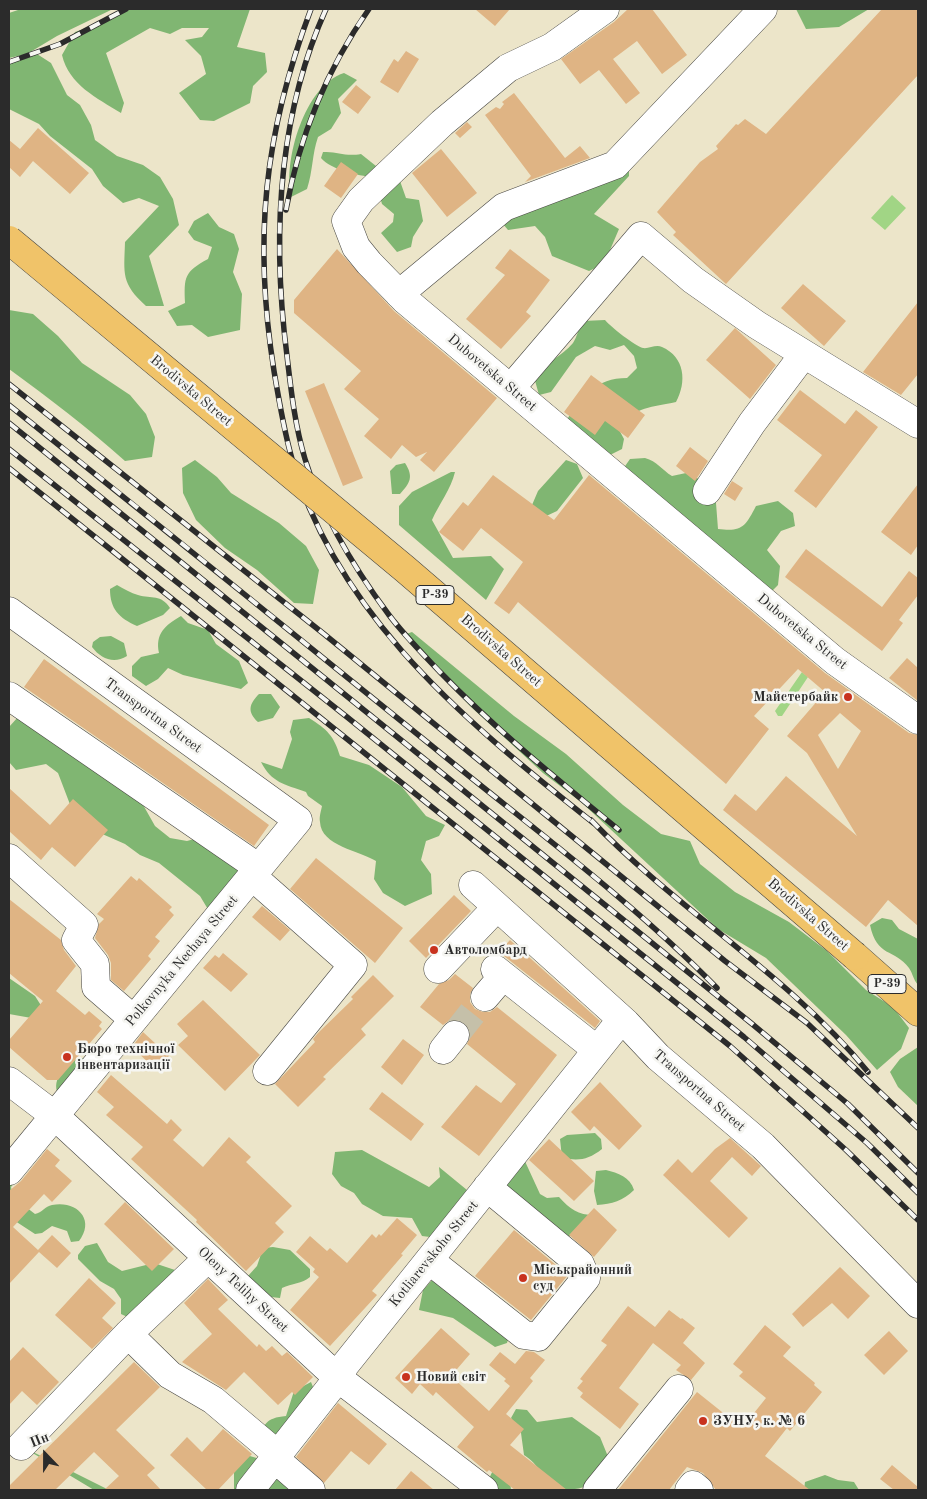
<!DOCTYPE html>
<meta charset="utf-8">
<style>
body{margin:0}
#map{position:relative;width:927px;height:1499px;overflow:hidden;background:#ece5c9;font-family:"Old Standard TT",serif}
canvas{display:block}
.frame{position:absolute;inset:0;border:10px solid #2b2b2b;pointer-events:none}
.north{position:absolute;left:20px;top:1429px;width:50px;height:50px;-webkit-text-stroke:4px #f6f6f2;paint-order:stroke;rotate:338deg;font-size:14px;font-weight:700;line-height:20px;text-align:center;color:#2b2b2b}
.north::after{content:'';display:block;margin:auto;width:18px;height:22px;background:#2b2b2b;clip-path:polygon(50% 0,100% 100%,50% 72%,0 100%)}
</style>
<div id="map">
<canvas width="927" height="1499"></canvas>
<div class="frame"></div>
<div class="north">Пн</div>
</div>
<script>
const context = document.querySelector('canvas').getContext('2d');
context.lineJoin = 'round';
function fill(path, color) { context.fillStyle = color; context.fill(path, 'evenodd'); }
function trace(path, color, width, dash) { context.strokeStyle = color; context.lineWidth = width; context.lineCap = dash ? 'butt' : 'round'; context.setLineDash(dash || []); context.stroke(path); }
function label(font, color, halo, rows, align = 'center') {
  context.font = font + ' "Old Standard TT",serif'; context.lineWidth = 5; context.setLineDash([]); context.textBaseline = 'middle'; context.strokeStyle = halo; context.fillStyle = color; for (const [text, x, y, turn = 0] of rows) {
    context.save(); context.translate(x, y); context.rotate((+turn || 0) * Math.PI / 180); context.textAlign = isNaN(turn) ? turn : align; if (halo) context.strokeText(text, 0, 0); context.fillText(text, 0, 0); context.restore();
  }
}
fill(new Path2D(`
 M892,195L906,208L885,230L871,218Z
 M802,672L808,677L782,716H778L775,711Z`), '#a1d585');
fill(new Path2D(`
 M21,9H113L57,36L27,54L9,58V13Z
 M128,9H250L237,47L265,53L267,72L253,86L250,103L214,121L200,120L179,93L206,74L201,56L185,40L202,37L209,28H182L170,34L150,28L106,53L124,103L121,113C97,98 69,85 62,55L75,32L113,19Z
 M796,9H869L839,27L806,29Z
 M37,54L51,63L67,95L80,105L91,125L95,140L117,156L143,165L160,177L173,199L179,225L149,256L164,306H146C121,283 124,275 125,242L159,206L139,198L123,203L103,186L92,169L50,136L39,124L9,109V60Z
 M344,73L357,80L338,99L341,113L331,129L318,137C312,154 313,171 307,189L291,197C283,160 305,85 344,73Z
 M323,152C338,151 344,157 361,154L376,166L370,177C353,174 332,170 321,158Z
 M629,159V176L594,214L619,229L604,264L589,271L552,256L545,237L535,226L508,230L493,212Z
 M400,181L406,198L419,200L423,221L413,237L411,247L397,252L381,233L393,222L394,214L382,204L378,190Z
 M208,213L219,227L234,234L239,249L233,272L242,294L240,330L208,337L192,325L177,326L168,311L185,303C184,277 184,272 208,259L212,247L194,240L188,232L194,221Z
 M9,310L33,314L58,336L82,363L130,395L146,414L155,437L152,457L125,461C88,428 49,398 9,369Z
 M605,320C611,327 635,346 643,348C649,349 656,344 662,347C685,357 687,382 676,402C652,407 636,407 617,426L624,439L622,449L602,459L566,421C582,396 596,378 627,378L637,368L634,356L624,345L610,350L595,346L576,357L551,392L539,395L534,377C544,362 562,357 573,343C577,337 579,327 583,321Z
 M645,458C657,461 662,470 672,476L686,473L710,484L716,503L718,529C742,532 745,527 756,506L778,501L793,513L795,526L781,531L767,550L780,566L778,585L768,595L623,469L630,459Z
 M195,460L217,477L231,493L279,523L306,546L319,570L313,604L294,603L257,570L225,548L196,520L183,493L182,468Z
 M566,460L577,464L583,478L557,511L542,518L529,512L538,491Z
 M405,463C414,477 410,483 400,494H392L390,471L396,465Z
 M451,472H455C451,489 439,504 432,520L453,558L491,556L504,569L486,600L399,525V506L412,492Z
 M117,585C124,589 131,593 138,595C152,599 161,594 170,608L163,615L137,626C119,618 110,609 110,589Z
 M181,616L188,623L208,630L216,644L239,661L248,683L241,689L183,675L168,668L158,679L146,686L132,676V666L141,657L159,653C155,634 165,625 181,616Z
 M412,632L514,716L566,754L623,805L661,834L690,841L700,864L735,892L789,922L827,951L866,990L893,1007L909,1028L901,1049L877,1070L846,1035L766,958L718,929L581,802L543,773L470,706L403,635Z
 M111,636L124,643L127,656C114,664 101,659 92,647L93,642L100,637Z
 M259,694H271L280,707L273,718L258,722C247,712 249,704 259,694Z
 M18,717L34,720L48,740L76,745L142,803L155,826L170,838L187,841L201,837L254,857L209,911L200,896L159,863L140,855L125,844L100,833L71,807L58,773L46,764L16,770L9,762V727Z
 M309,718C327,729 334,736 340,756L369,765L402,787L426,816L445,825L439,836L426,841L421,860L431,874L432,894L405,906L383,893L374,879L376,861C360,851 321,846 320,822C319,817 321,811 322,806L308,796L306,792C284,784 272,783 261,762L282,769L292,739L290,732L293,720Z
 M882,918L892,920L899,929L918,939V985C913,979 913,974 909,968C894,948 877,958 870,925Z
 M9,978L35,996L42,1007L37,1019L9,1014Z
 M918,1047V1106L898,1087L890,1072L900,1059Z
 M78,1057L89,1060L58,1094C51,1079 66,1065 78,1057Z
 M595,1133L601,1139L602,1149C588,1160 579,1161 562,1158L560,1139L567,1135Z
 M362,1150L429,1187L440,1177L439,1167L467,1190L430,1237L422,1236L412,1218L383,1216L362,1204L354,1193L341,1186L332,1174L335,1152Z
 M523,1157L540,1194L547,1198L559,1197C570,1209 578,1215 594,1215L574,1236L550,1237L494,1206Z
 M606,1170C618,1173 630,1177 634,1190C623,1201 612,1204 597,1205L594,1191L596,1171Z
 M9,1173L19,1177L11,1187L14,1202L22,1204L35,1214C42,1213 45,1206 52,1205C76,1200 96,1219 79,1241L71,1242L67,1231L52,1226L42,1233L35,1234L9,1217Z
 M97,1243L108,1262L122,1271L154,1263L175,1270L176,1274L138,1322L121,1314V1299L114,1289L100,1281L78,1259V1255L85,1246Z
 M273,1247L290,1250L310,1269V1277C302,1284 292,1283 282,1288L280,1298L262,1296L248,1276L257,1266L263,1248Z
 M434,1278L509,1336L507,1343L495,1347L453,1318L419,1310L423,1290Z
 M311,1382L317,1397L277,1452L256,1442C265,1424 265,1418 286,1416L294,1391Z
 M516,1409L527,1410L537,1422L572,1417L600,1437L609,1459C592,1487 588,1490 555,1490C542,1478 540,1465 524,1455L521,1433L511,1418Z
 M21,1446L109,1490H94Z
 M243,1454L260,1459L301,1490H234V1465Z
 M494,1468L510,1480L511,1490H486L487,1483Z
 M825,1475L838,1480L854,1482L859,1490H804L805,1482Z`), '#80b672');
fill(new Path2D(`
 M475,9H510L495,26Z
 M628,9H652L687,55L662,74L637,41L613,59L640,93L626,104L599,70L580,84L561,59L614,22Z
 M882,9H918V75L726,284L673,235L676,232L657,212L700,162L718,149L716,146L736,124L738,125L745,119L766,134Z
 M406,51L419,59L398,93L380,82L394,59L398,62Z
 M356,85L371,97L358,114L342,102Z
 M514,93L565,158L580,146L590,158L525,182L531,176L485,115L496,107L500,109L504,104L502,102Z
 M467,122L472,127L460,138L455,133Z
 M38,128L89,173L70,194L33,161L20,177L9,167V140L20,149Z
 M441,149L477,193L447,217L412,173Z
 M341,162L358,174L341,198L324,186Z
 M337,249L394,311L497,398L434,472L420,460L427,452L416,457L402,445L391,459L364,436L379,419L344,389L361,371L294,313V300Z
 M510,249L550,280L526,312L531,316L501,349L466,319L505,275L495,268Z
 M803,284L846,321L824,346L781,308Z
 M918,302V374L901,395L863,372Z
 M735,328L776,365L750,399L706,360Z
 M591,375L645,415L628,438L605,421L595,435L564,412Z
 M324,383L363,478L343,486L305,391Z
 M800,390L845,424L856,410L878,427L816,508L794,491L822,455L777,420Z
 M690,447L708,461L695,481L676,466Z
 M493,475L554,520L589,475L825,673L909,733L918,735V926L888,900L866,927L723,810L735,794L756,811L786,776L857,836L807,753L787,736L825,692L798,669L754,716L769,729L726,784L518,602L509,614L494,603L523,562L481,528L463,551L439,532L463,502L468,506ZM840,713L861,731L838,769L818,735Z
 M732,481L743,488L735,501L724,494Z
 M918,484V545L911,555L881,532Z
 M806,549L882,607L909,571L918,578V595L899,620L903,623L882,651L785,577Z
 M907,658L918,668V701L889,678Z
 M44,659L269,825L254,846L24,687Z
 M9,788L50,825L73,799L108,830L75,867L52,847L41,860L9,831Z
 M316,858L403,928L375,963L290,889Z
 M131,876L137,881L139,878L172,907L169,910L174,915L155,937L160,941L148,956L151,959L124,991L111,980V963L108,955L95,938L99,924L104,919L97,914Z
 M454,895L471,911L426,958L409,941Z
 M9,899L61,940L64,950L76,966L56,991L85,1015L89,1011L102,1022L99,1026L102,1029L58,1080H47L9,1047V1040L43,1001L9,973Z
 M262,906L290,930L280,941L252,917Z
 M510,940L600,1021L595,1028L499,952Z
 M223,953L248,974L231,992L203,968L215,955L219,958Z
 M455,974L473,988L470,995V1002L475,1009L483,1012H490L497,1007L557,1055L479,1156L441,1127L476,1085L501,1103L516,1084L467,1044L470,1037V1030L465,1023L457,1020H450L443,1025L420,1007L439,984L449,980Z
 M373,975L394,996L361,1029L366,1035L323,1077L326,1079L298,1107L275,1084L315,1042L313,1039L318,1033L353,999L351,997Z
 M203,1000L260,1055L225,1091L178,1045L188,1036L177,1024Z
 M143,1032L169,1056L156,1070L132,1047Z
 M403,1039L424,1055L402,1085L381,1067Z
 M111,1075L167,1124L171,1119L182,1130L173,1140L203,1167L229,1137L251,1157L246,1162L292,1206L275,1223L284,1232L246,1271L196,1222L197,1220L131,1159L143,1147L106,1115L114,1107L97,1092Z
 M600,1082L642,1126L619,1150L594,1126L590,1131L571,1112Z
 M382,1092L424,1124L411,1141L369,1109Z
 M730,1138L761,1166L752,1176L732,1157L710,1181L748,1218L729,1238L663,1175L678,1159L692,1173L715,1149Z
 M549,1139L594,1181L574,1201L529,1160Z
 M47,1149L60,1160L55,1166L72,1181L52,1202L44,1194L13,1227L38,1250L52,1235L71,1253L57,1268L39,1252L9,1284V1191L21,1181Z
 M125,1202L174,1249L152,1271L104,1224Z
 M594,1208L617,1230L594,1257L569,1235Z
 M397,1218L417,1235L401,1254L403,1255L372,1291L377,1295L330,1346L290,1310L319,1277L313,1272L315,1269L296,1252L310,1236L327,1251L330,1248L347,1263L372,1234L376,1238L379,1234L381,1236Z
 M514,1230L568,1275L531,1320L475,1276Z
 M840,1267L870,1296L848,1319L832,1303L803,1327L792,1314Z
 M89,1278L116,1303L102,1318L113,1328L92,1349L55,1315Z
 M208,1279L228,1300L218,1309L257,1347L259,1344L266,1351L272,1346L282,1356L287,1352L313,1377L295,1395L292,1392L278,1405L244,1372L226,1390L182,1362L212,1334L184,1303Z
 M628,1306L655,1327L669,1310L681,1319L682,1318L695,1328L683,1343L705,1363L691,1380L676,1370L681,1365L653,1343L619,1388L639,1404L620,1429L580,1397L583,1393L577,1388L583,1381L580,1379L607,1345L601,1341Z
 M765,1325L791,1347L783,1356L815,1383L814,1385L822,1392L790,1431L787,1428L765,1456L810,1490H716L703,1473L687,1467L669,1490H618L697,1392L742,1428L766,1398L739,1376L743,1372L733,1364Z
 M441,1328L470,1354L451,1376L489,1411L510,1386L504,1381L506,1379L489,1365L500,1352L515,1364L526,1351L534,1352L545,1360L530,1378L533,1381L506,1414L524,1429L510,1445L567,1490H515L489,1470L487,1472L457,1447L474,1427L436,1392L433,1396L420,1384L412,1394L395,1378Z
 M889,1331L908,1351L884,1375L864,1355Z
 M23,1347L59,1382L37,1405L22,1391L9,1405V1362Z
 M134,1362L160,1387L116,1430L155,1468L147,1475L161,1490H104L119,1476L94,1452L55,1490H9V1486Z
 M338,1403L387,1444L369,1465L351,1451L324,1483L296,1457Z
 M223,1429L252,1454L218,1490H207L170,1455L187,1437L202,1452Z
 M892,1465L918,1487V1490H894L880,1479Z
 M411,1471L434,1490H395Z`), '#dfb484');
trace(new Path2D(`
 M455,1035L485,997`), '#c5c0a9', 28, [28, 14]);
const minor = new Path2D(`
 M605,9L552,47L508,68L442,123L361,200L346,221L356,247L369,263L405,300L835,661L918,720
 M399,294L504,207L615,165L763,9
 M511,388L641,236L693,280L757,325L918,424
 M707,491L752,423L804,354
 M9,611L298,820L9,1171
 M9,696L259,868
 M9,858L84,925L76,940L95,964L96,987L133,1019
 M253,877L353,965L267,1071
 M473,885L626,1023L658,1057L763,1146L918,1304
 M438,969L497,907
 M495,969L597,1050
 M485,997L503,976
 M443,1050L455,1035
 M9,1081L55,1116L338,1378L484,1490
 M429,1260L524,1335L538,1337L586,1278L580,1264L487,1187
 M128,1334L170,1375L213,1400L277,1454
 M21,1446L128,1334L208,1258
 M274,1458L311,1490
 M250,1490L338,1378L345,1365L621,1020
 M597,1490L679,1389
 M689,1490L693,1485L699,1490`);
const major = new Path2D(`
 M855,956L918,1012`);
trace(minor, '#484743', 29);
trace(major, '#484743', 29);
trace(minor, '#fff', 28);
trace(major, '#f0c369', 28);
const rail = new Path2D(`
 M311,9C264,134 253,239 274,371C279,401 284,431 292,459C312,530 354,596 402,651C459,716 528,771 596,825
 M326,9C277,118 272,239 287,356C291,390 295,426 305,459C322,515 354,568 389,615C404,635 422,653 440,672C495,729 557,779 619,830
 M9,62L60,44L126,9
 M286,210C299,137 327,69 369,9
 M9,384L324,634L725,961L807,1023L918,1128
 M9,405C151,518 291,632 432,746C528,825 630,899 717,988
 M9,423L751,1023L848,1104L918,1173
 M9,449L347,717L744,1037L867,1143L918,1193
 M9,468L730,1046L846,1150L918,1220
 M591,820C678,911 789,975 868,1072`);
trace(rail, '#2b2b2b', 5.5);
trace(rail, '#f6f6f2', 4, [11]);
const majorBridge = new Path2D(`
 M9,240L405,569L855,956`);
trace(majorBridge, '#484743', 29, []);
trace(majorBridge, '#f0c369', 28);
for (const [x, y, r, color] of [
 [848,697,5,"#c8321e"],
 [434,950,5,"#c8321e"],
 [67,1057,5,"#c8321e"],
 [523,1278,5,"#c8321e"],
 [406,1377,5,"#c8321e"],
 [703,1421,5,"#c8321e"]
]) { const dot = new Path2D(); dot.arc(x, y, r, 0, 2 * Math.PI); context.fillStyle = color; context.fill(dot); trace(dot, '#f6f6f2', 2); }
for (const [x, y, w] of [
 [435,595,38],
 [887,984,38]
]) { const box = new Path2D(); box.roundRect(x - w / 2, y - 9.5, w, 19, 4); context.fillStyle = '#f6f6f2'; context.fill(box); trace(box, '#2b2b2b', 1); }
label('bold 12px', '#2b2b2b', null, [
 ["Р-39",435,595],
 ["Р-39",887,984]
]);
label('14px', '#2b2b2b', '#f6f6f2', [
 ["Dubovetska Street",492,373,40],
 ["Brodivska Street",191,391,40],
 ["Dubovetska Street",802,632,39],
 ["Brodivska Street",501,651,41],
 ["Transportna Street",153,716,36],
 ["Brodivska Street",808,915,41],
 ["Polkovnyka Nechaya Street",182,961,-50],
 ["Transportna Street",699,1091,41],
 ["Kotliarevskoho Street",434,1254,-51],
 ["Oleny Telihy Street",243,1290,43]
]);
label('bold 14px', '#2b2b2b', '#f6f6f2', [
 ["Майстербайк",838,697,"right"],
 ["Автоломбард",444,950],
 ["Бюро технічної",77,1049],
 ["інвентаризації",77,1065],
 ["Міськрайонний",533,1270],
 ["суд",533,1286],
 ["Новий світ",416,1377],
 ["ЗУНУ, к. № 6",713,1421]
], 'left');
</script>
